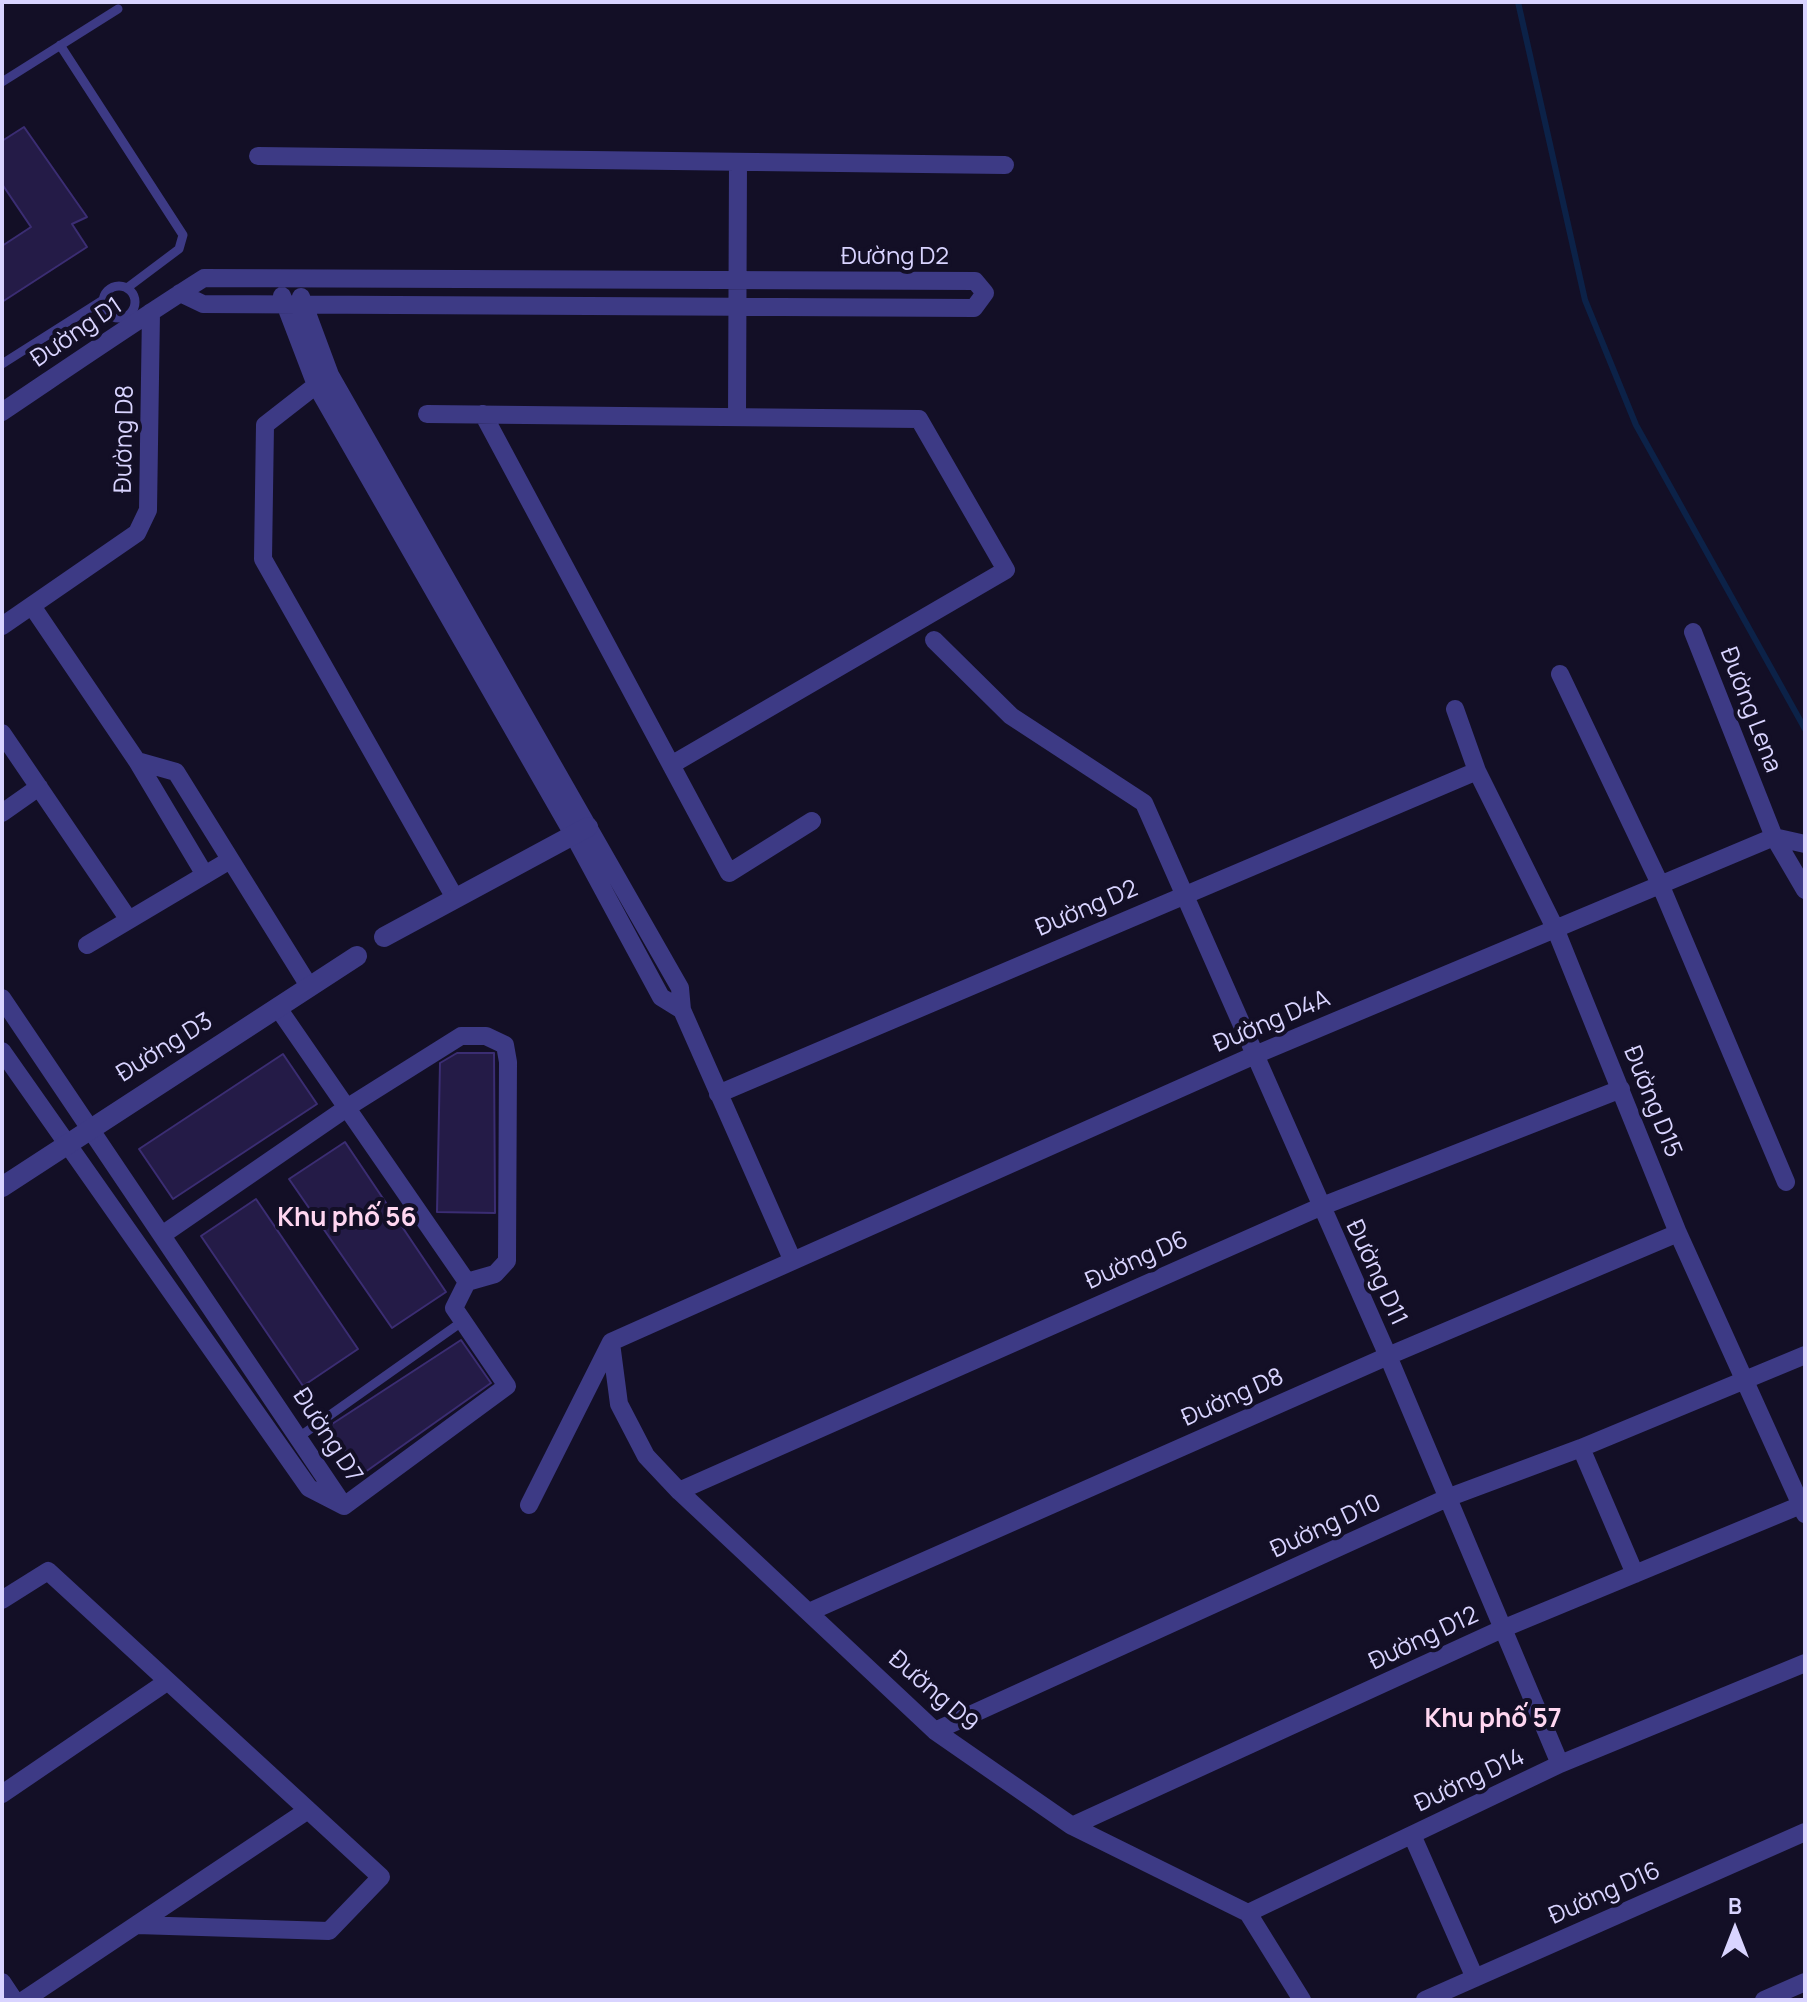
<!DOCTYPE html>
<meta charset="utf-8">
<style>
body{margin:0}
#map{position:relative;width:1807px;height:2002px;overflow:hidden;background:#130f26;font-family:Manrope,sans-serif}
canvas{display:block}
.frame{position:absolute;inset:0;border:4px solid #d9d4ff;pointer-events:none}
.north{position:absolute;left:1695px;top:1890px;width:80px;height:80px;-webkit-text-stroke:6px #130f26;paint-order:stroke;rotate:0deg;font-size:22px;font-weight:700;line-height:32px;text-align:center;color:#d9d4ff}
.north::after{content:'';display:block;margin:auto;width:28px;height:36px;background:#d9d4ff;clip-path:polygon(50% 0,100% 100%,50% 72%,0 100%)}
</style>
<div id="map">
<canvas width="1807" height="2002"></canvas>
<div class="frame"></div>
<div class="north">B</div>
</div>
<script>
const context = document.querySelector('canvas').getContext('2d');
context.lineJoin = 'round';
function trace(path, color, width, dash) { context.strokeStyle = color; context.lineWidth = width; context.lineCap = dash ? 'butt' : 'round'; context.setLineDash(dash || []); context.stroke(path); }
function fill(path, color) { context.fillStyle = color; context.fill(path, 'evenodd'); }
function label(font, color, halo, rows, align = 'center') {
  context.font = font + ' Manrope,sans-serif'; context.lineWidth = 8; context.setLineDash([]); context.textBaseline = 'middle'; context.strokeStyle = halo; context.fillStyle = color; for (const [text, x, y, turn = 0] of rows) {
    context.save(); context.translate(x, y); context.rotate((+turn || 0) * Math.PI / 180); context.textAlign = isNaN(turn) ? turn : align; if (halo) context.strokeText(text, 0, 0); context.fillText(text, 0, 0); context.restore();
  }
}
trace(new Path2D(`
 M1518,2L1585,300L1636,425L1805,729`), '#0c2248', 6);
const building = new Path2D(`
 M24,127L87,217L72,224L87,247L2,302V246L31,227L2,184V141Z
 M457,1053H494L495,1213L437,1212L440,1063Z
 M283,1054L317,1104L173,1199L139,1149Z
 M345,1142L446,1292L392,1328L289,1179Z
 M256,1199L358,1349L303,1386L201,1236Z
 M461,1340L491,1383L361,1475L329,1426Z`);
fill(building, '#241b47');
trace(building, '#3b2d73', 2);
trace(new Path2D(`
 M60,45L183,235L179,249L127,288
 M2,82L118,9
 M103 302a16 16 0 1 1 32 0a16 16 0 1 1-32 0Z
 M2,364L103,300
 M299,1437L463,1321`), '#3d3a85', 9);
trace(new Path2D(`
 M258,156L1005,165
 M282,296L316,385L573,834L661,997L682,1010
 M301,297L330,375L680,988L682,1010L792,1259
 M324,379L265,425L263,559L455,898
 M2,412C69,367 136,321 204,278L975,281L985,293L974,308L203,304L180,293
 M427,414L919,419L1006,570L671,765
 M483,414L729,873L812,821
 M737,417L738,162
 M32,606L137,761L205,875
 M2,626L137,533L148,510L151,312
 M1693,632L1774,837L1805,890
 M934,640L1011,716L1144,803L1388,1356L1560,1764
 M1560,674L1660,884L1786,1182
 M1455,709L1477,771L1555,928L1678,1233L1805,1514
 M2,733L129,920
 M137,761L176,772L309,986
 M2,813L39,787
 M1774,837L1805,844
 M87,945L230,860
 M2,998L344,1506
 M278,1008L467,1282L454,1308L507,1386L344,1506
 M2,1051L309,1488L344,1506
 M718,1094L1477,771
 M162,1235L348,1107L461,1036H486L505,1045L508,1062L507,1261L495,1274L467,1282
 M611,1343L619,1404L646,1456L679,1491L935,1731L1072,1826L1248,1913L1302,2000
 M1581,1448L1635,1574
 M679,1491L1320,1207L1621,1089
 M529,1505L611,1342L1255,1055L1774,837
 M2,1600L48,1571L381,1877L329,1931L137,1925
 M809,1612L1388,1356L1678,1233
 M935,1731L1447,1498L1581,1448L1805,1355
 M2,1794L168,1681
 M1072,1826L1502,1629L1801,1505
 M1412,1835L1475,1978
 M1248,1913L1560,1764L1805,1663
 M2,1982L14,2000
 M24,2000L308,1810
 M1425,2000L1805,1832
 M1764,2000L1805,1982`), '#3d3a85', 18);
trace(new Path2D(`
 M384,937L588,827
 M2,1187L357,956`), '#3d3a85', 20);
label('24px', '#d9d4ff', '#130f26', [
 ["Đường D2",895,257],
 ["Đường D1",77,333,-34],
 ["Đường D8",125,439,-89],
 ["Đường Lena",1750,710,69],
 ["Đường D2",1087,909,-23],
 ["Đường D4A",1272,1022,-23],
 ["Đường D3",165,1048,-32],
 ["Đường D15",1652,1102,68],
 ["Đường D6",1137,1261,-24],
 ["Đường D11",1376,1273,65],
 ["Đường D8",1233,1398,-24],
 ["Đường D7",327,1436,57],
 ["Đường D10",1326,1527,-25],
 ["Đường D12",1424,1639,-25],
 ["Đường D9",933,1692,41],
 ["Đường D14",1470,1781,-25],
 ["Đường D16",1605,1894,-24]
]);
label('bold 26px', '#ffd6f0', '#130f26', [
 ["Khu phố 56",347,1219],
 ["Khu phố 57",1493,1720]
]);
</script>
